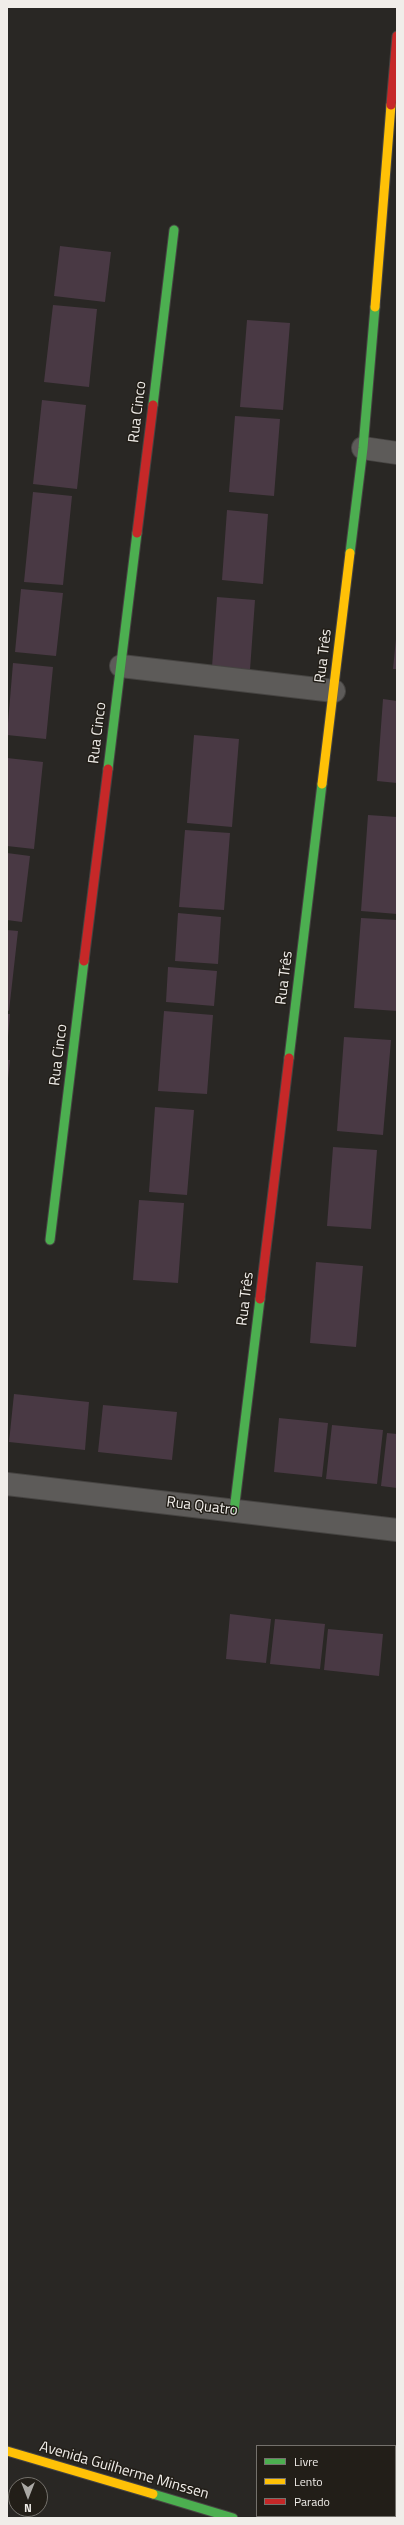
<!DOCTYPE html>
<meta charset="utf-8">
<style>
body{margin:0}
#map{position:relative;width:404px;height:2525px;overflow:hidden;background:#292724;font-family:"Titillium Web",sans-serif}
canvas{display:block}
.frame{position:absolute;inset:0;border:8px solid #f0ede9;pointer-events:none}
.legend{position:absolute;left:256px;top:2445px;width:140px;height:72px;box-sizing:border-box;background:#221e18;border:1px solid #74716c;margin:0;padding:5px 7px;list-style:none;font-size:12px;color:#f0ede9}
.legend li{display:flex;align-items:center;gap:8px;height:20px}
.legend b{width:20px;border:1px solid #74716c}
.north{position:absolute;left:8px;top:2477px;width:40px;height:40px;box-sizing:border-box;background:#221e18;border:1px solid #74716c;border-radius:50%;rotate:180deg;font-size:11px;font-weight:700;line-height:16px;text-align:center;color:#f0ede9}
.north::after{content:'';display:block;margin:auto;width:14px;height:18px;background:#aaa8a4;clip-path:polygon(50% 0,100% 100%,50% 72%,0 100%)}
</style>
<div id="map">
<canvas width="404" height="2525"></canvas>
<div class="frame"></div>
<ul class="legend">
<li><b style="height:5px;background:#4caf50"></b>Livre</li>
<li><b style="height:5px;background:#ffc107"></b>Lento</li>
<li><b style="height:5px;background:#c62828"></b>Parado</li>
</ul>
<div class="north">N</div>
</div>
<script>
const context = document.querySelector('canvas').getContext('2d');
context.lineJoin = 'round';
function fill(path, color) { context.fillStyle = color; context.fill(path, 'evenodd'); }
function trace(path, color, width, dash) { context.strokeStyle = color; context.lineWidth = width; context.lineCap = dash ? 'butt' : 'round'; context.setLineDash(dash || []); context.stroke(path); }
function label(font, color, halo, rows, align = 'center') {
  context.font = font + ' "Titillium Web",sans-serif'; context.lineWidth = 3; context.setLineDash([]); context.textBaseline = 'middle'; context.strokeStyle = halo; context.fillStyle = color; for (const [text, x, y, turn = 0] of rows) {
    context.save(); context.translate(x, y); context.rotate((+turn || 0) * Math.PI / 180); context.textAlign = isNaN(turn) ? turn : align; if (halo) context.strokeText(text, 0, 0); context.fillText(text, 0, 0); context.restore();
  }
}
fill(new Path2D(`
 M60,246L111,252L105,302L54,296Z
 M53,305L97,309L89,387L44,382Z
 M247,320L290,323L283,410L240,407Z
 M42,400L86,405L77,489L33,484Z
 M235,416L280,419L274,496L229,492Z
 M33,492L72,496L63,585L24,582Z
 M227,510L268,514L263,584L222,580Z
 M21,589L63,593L56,656L15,652Z
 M217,597L255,600L250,670L212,667Z
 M396,639H397V669H393Z
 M13,663L53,667L46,739L7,735Z
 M383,699L397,701V783L377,781Z
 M194,735L239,739L232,827L187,823Z
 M7,758L43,762L34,849L7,846Z
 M368,815L397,817V914L361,911Z
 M185,830L230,833L224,910L179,907Z
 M7,853L30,856L22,922L7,920Z
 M178,913L221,917L218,964L175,961Z
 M361,918L397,920V1011L354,1008Z
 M7,930L18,931L9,1011L7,1010Z
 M168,967L217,971L214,1006L166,1002Z
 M164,1011L213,1015L207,1094L158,1091Z
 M7,1014H10L8,1037H7Z
 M344,1037L391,1040L383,1135L337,1131Z
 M7,1060H10L8,1079H7Z
 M155,1107L194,1110L187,1195L149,1192Z
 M333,1147L377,1150L371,1229L327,1226Z
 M139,1200L184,1203L178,1283L133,1280Z
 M316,1262L363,1266L356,1347L310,1343Z
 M14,1394L89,1402L85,1450L9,1442Z
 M103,1405L177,1412L172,1460L98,1452Z
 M279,1418L328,1423L322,1477L274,1472Z
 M332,1425L383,1430L377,1484L326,1479Z
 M387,1433L397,1434V1488L381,1486Z
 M230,1614L271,1619L266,1663L226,1659Z
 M275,1619L325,1624L320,1669L270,1664Z
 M328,1629L383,1634L379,1676L324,1670Z`), '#493944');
const street = new Path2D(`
 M363,448L397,453
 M121,666L334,691
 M7,1484L397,1530`);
const fast = new Path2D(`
 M153,405L174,230
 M350,553L363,448L375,307
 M108,769L137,533
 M289,1058L322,784
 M50,1240L84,961
 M234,1511L260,1299
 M153,2494L233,2518`);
const slow = new Path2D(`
 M375,307L391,105
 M322,784L350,553
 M7,2451L153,2494`);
const jam = new Path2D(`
 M391,105L397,36
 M137,533L153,405
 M84,961L108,769
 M260,1299L289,1058`);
trace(street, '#464442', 24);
trace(fast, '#464442', 11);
trace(slow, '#464442', 11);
trace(jam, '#464442', 11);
trace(street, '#5d5b59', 22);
trace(fast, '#4caf50', 9);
trace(slow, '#ffc107', 9);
trace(jam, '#c62828', 9);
label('15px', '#f0ede9', '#221e18', [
 ["Rua Cinco",138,412,-83],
 ["Rua Três",324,656,-83],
 ["Rua Cinco",98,733,-83],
 ["Rua Três",285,978,-83],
 ["Rua Cinco",59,1055,-83],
 ["Rua Três",246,1299,-83],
 ["Rua Quatro",202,1507,7],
 ["Avenida Guilherme Minssen",124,2471,16]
]);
</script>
